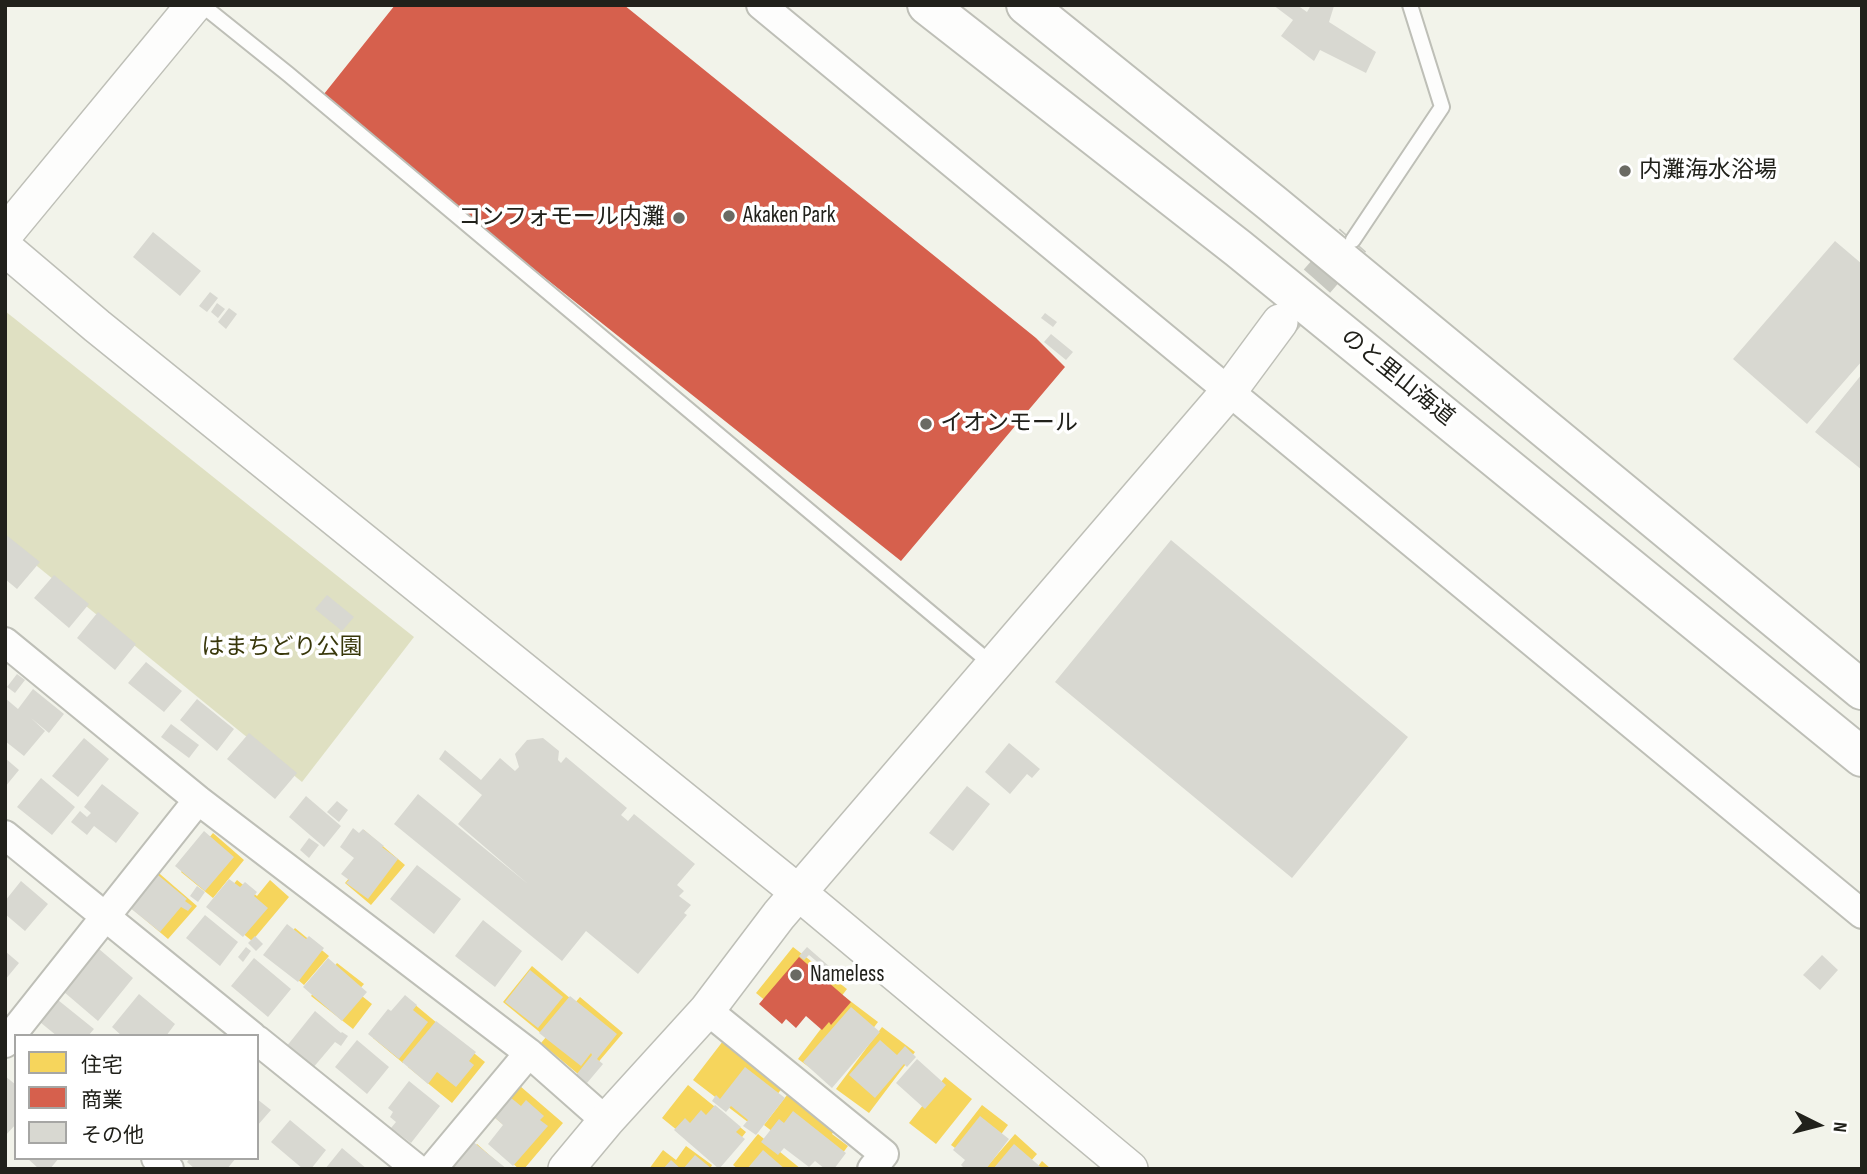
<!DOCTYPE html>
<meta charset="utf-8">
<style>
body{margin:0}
#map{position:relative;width:1867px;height:1174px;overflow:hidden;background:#f2f3ea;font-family:"Sofia Sans Condensed","Noto Sans JP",sans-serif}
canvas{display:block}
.frame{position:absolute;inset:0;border:7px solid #21211b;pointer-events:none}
.legend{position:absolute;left:14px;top:1034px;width:245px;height:126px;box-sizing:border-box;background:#fff;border:2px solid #a6a6a4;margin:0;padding:9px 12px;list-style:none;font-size:21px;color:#21211b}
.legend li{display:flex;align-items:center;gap:14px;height:35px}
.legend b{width:35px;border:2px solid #a6a6a4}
.north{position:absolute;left:1783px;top:1090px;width:70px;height:70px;-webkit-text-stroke:5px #fff;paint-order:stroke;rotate:96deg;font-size:19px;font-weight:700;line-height:28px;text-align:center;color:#21211b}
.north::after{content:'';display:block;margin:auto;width:24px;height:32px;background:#21211b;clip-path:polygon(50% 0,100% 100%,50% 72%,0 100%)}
</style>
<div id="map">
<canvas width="1867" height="1174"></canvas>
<div class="frame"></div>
<ul class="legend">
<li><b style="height:19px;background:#f6d55c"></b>住宅</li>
<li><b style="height:19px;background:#d6604d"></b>商業</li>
<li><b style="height:19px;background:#d8d8d1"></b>その他</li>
</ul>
<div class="north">N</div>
</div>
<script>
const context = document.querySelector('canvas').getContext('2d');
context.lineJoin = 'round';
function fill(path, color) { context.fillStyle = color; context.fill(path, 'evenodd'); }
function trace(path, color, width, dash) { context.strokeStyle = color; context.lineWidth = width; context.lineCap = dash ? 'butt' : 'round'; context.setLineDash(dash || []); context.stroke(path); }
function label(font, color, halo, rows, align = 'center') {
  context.font = font + ' "Sofia Sans Condensed","Noto Sans JP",sans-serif'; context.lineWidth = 7; context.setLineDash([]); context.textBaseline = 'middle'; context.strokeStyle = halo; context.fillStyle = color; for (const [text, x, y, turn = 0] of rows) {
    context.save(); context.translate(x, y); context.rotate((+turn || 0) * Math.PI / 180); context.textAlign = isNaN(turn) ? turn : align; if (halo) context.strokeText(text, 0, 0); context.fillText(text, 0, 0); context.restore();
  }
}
fill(new Path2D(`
 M5,311L414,637L302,782L5,540Z`), '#dfe0c2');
fill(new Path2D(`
 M364,830L405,865L371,905L345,883L362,863L347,850Z
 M213,833L244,860L213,898L181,872Z
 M153,868L197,906L168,939L124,902Z
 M237,880L257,896L270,880L289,897L252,941L213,909Z
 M295,928L329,956L304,985L271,957Z
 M793,947L847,989L827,1015L808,999L790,1021L756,993Z
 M337,963L364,984L357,992L372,1004L353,1029L311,996Z
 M532,966L571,999L542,1034L503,1002Z
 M580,997L623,1033L584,1079L541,1043Z
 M845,997L878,1022L831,1083L798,1059Z
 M407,998L437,1023L403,1063L373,1038Z
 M440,1026L485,1062L452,1103L408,1067Z
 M882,1027L915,1052L869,1113L836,1089Z
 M723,1041L783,1087L753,1126L693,1080Z
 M945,1077L972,1099L936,1144L909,1123Z
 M688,1085L746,1132L720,1165L662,1118Z
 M520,1086L563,1123L524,1169H519L490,1144L505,1126L494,1117Z
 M790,1091L837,1127L832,1134L848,1146L831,1169L813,1156L810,1161L764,1125Z
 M982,1105L1008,1125L978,1165L951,1145Z
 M758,1134L801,1169H738L733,1165Z
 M1015,1134L1037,1154L1024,1169H985Z
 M477,1144L505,1169H455Z
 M686,1146L712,1165L710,1169H649L663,1150L676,1160Z
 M1042,1161L1051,1169H1036Z`), '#f6d55c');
fill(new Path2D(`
 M395,5H624L1036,338L1065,367L901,561L320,99Z
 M799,957L851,1002L831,1025L829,1022L822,1030L806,1016L796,1028L786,1019L782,1024L759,1004Z`), '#d6604d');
fill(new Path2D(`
 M1273,5H1297L1307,12L1311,5L1334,6L1329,22L1376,52L1366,73L1320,50L1314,61L1281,36L1293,20Z
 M153,232L201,271L180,296L133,257Z
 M1835,241L1862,264V361L1807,424L1733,359Z
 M210,292L218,298L207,312L199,306Z
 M217,303L225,309L218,318L211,312Z
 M229,308L237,314L226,329L218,322Z
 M1045,313L1057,322L1053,327L1041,318Z
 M1051,334L1073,352L1066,360L1044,342Z
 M1862,374V470L1815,432Z
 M5,534L40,562L17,589L5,579Z
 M1171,540L1408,737L1292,878L1055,682Z
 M54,575L89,604L69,628L34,598Z
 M327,595L354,617L342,631L315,609Z
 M98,612L136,644L115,670L77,638Z
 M146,662L182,691L164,712L128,683Z
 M17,674L25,680L15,693L7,687Z
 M33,689L64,714L49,733L31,718L45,731L24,756L5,741V698L18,709Z
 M197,699L234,729L217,751L180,720Z
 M171,724L199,745L189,758L161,737Z
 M249,733L297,773L275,799L227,759Z
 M84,738L109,759L78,797L52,776Z
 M543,738L559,751L558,760L561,763L566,757L627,808L621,815L628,821L634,814L695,864L677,885L684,891L679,896L691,905L684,913L687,915L638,974L586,931L562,961L394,824L418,794L528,884L458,824L482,795L439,759L445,750L481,780L500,758L515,771L519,767L515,754L527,740Z
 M1009,743L1040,769L1032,778L1027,774L1010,794L985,772Z
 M5,758L19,770L5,787Z
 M41,778L75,807L52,835L17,807Z
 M102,784L139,813L116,843L94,826L87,835L71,822L80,811L87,817L91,813L84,807Z
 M967,786L990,804L953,851L929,833Z
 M306,796L341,826L324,847L289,817Z
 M337,801L348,810L339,822L327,812Z
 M353,828L359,833L363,829L384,846L382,847L398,859L368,899L346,883L349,880L341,874L354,858L340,847Z
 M204,831L234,857L205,891L175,866Z
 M309,838L319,845L309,858L300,850Z
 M417,865L461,899L434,934L390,899Z
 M147,866L187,899L185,901L192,906L188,911L181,907L160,932L119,899Z
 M229,879L240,887L245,882L257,892L254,896L268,908L243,937L206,907Z
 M21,881L48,904L25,931L5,914V901Z
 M197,886L205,892L198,902L190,896Z
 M205,915L238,942L220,966L186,938Z
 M483,920L522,951L495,987L455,956Z
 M287,924L306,939L309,936L324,948L298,982L263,955Z
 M255,936L263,944L256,951L248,943Z
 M246,947L251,951L243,962L238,957Z
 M807,947L830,967L827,970L809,955L804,960L799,956Z
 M99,949L133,978L98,1021L64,992Z
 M5,951L19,963L5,980Z
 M1822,955L1838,970L1820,990L1803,975Z
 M254,958L291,989L268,1017L231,986Z
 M328,958L367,992L342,1021L303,987Z
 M530,970L563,997L538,1028L505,1002Z
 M139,994L175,1024L166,1036H122L112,1027Z
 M405,995L417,1005L413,1010L428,1022L399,1059L368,1034L388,1009L391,1011Z
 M53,996L94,1029L88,1036H57L35,1018Z
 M570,996L617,1034L597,1059L603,1064L587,1083L576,1075L592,1055L591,1053L581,1066L539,1033Z
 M851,1007L880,1032L832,1088L803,1062Z
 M315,1011L341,1033L342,1032L348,1036L341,1046L335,1042L312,1069L286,1047Z
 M436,1021L476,1052L469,1061L474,1065L456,1087L437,1072L428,1084L402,1062Z
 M357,1040L389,1067L367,1094L335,1067Z
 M880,1040L897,1055L905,1046L916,1057L907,1067L904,1064L875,1098L849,1075Z
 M917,1059L946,1085L925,1109L896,1083Z
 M745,1067L785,1098L756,1135L743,1126L748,1120L731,1106L726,1112L712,1101L716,1095L720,1099Z
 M5,1076L16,1085V1124L5,1136Z
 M409,1081L440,1106L411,1143L391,1128L396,1122L390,1117L393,1112L388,1108Z
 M510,1097L521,1106L526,1100L544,1116L540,1120L548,1126L513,1166L488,1144L503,1125L493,1116Z
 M257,1099L271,1110L257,1126Z
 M715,1105L741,1127L736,1132L745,1139L719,1169L674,1130L685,1118L690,1123L701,1110L706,1115Z
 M793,1111L846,1153L834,1169H825L815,1161L809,1167L784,1148L778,1155L761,1142L779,1119L784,1123Z
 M980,1116L1009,1139L986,1169H965L961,1165L965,1160L953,1150Z
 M290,1120L326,1150L311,1169H303L271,1142Z
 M471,1140L507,1169H452L449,1167Z
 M1014,1144L1043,1169H993Z
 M342,1148L367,1169H325Z
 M763,1150L785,1169H747Z
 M695,1155L712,1169H683Z
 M27,1158H59L50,1169H39Z
 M190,1158H236L227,1169H195L187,1162Z
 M671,1160L681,1169H663Z`), '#d8d8d1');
trace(new Path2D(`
 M1282,321L1353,240`), '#c8c9c1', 35, [35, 18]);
const service = new Path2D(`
 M202,5L288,74L994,666
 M1353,240L1442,107L1410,5`);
const minor = new Path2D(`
 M761,5L1862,914
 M5,642L198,800L529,1053L606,1121
 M5,835L252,1036
 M707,1010L884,1154L872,1169
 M257,1040L417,1169
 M5,1043L198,800
 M156,1158L169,1169
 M432,1169L529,1053`);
const tertiary = new Path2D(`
 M5,234L194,5
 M5,248L97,326L799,893L1130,1169
 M566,1169L606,1121L707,1010L779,915L1229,391L1280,322`);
const motorway = new Path2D(`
 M927,5L1239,249L1862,757
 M1026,5L1273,204L1862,690`);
trace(service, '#bebfb7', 18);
trace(minor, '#bebfb7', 32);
trace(tertiary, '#bebfb7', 38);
trace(motorway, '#bebfb7', 42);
trace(service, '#fdfdfc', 14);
trace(minor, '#fdfdfc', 28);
trace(tertiary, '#fdfdfc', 35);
trace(motorway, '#fdfdfc', 38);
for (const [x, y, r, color] of [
 [1625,171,7,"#6a6a63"],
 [729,216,7,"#6a6a63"],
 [679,218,7,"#6a6a63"],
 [926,424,7,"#6a6a63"],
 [796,975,7,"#6a6a63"]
]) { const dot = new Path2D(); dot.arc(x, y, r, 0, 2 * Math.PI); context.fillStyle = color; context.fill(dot); trace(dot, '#fff', 2.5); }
label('23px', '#21211b', '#fff', [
 ["内灘海水浴場",1639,171],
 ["Akaken Park",743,216],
 ["コンフォモール内灘",665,218,"right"],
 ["イオンモール",940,424],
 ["Nameless",810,975]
], 'left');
label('23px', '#21211b', '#fff', [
 ["のと里山海道",1397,378,39]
]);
label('23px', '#38370a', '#fff', [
 ["はまちどり公園",282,648]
]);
</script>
